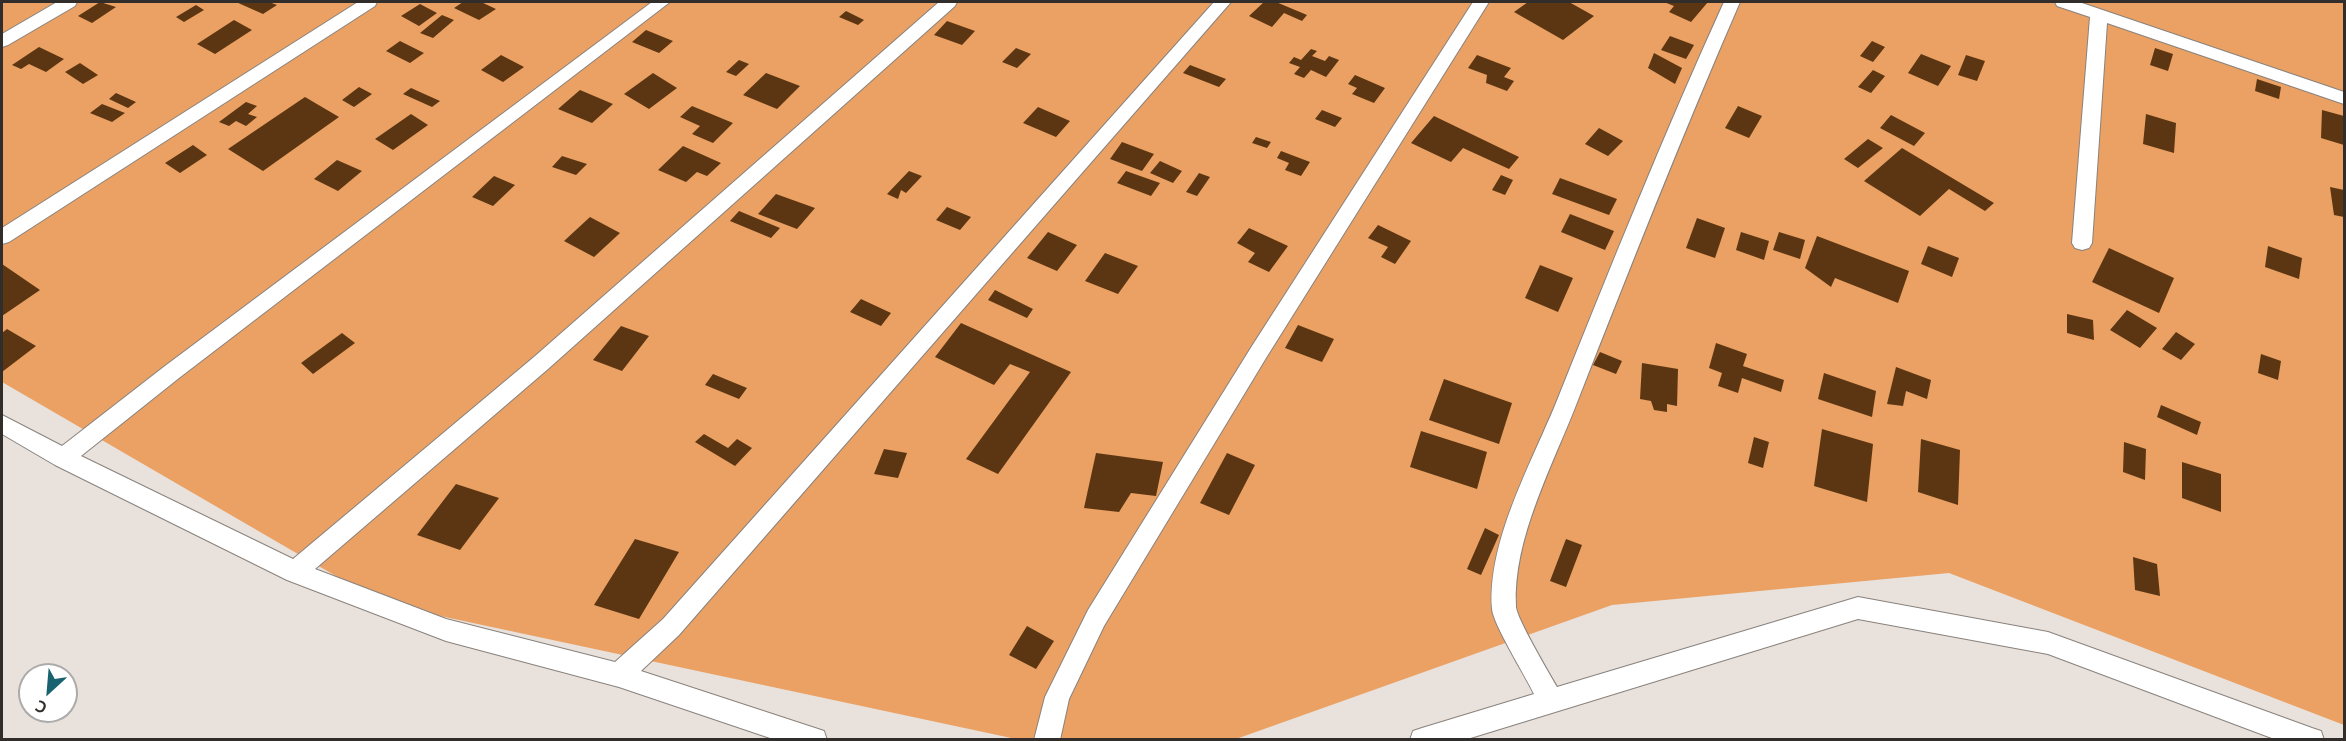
<!DOCTYPE html>
<meta charset="utf-8">
<style>
body{margin:0}
#map{position:relative;width:2346px;height:741px;overflow:hidden;background:#e9e1db;font-family:Ubuntu,sans-serif}
canvas{display:block}
.frame{position:absolute;inset:0;border:3px solid #302d2b;pointer-events:none}
.north{position:absolute;left:18px;top:663px;width:60px;height:60px;box-sizing:border-box;background:#fff;border:2px solid #acabaa;border-radius:50%;rotate:206deg;font-size:16px;font-weight:700;line-height:24px;text-align:center;color:#302d2b}
.north::after{content:'';display:block;margin:auto;width:21px;height:27px;background:#18636f;clip-path:polygon(50% 0,100% 100%,50% 72%,0 100%)}
</style>
<div id="map">
<canvas width="2346" height="741"></canvas>
<div class="frame"></div>
<div class="north">С</div>
</div>
<script>
const context = document.querySelector('canvas').getContext('2d');
context.lineJoin = 'round';
function fill(path, color) { context.fillStyle = color; context.fill(path, 'evenodd'); }
function trace(path, color, width, dash) { context.strokeStyle = color; context.lineWidth = width; context.lineCap = dash ? 'butt' : 'round'; context.setLineDash(dash || []); context.stroke(path); }
fill(new Path2D(`
 M2,2H2344V725L1949,573L1612,605L1236,739H1016L384,604L2,382Z`), '#eaa163');
fill(new Path2D(`
 M100,2L116,7L92,23L78,16Z
 M236,2H269L277,5L263,14Z
 M463,2H481L496,9L479,20L454,8Z
 M1264,2H1276L1307,15L1302,21L1284,13L1272,27L1249,16Z
 M1528,2H1569L1594,16L1563,40L1514,12Z
 M1664,2H1708L1691,22L1669,12L1674,6Z
 M420,4L437,13L419,26L401,16Z
 M196,5L204,10L184,22L176,17Z
 M846,11L864,20L858,25L839,17Z
 M442,15L454,20L433,38L420,33Z
 M234,20L252,30L215,54L197,44Z
 M947,21L975,31L962,45L934,35Z
 M646,30L673,41L659,53L632,42Z
 M1670,36L1694,45L1686,59L1661,50Z
 M400,41L424,53L410,63L386,51Z
 M1872,41L1885,47L1873,62L1860,56Z
 M39,47L64,59L46,72L29,64L21,69L12,65Z
 M1016,48L1031,54L1017,68L1002,62Z
 M2155,48L2173,54L2168,71L2150,65Z
 M1311,49L1317,51L1312,56L1325,61L1329,56L1339,60L1326,77L1311,70L1304,78L1294,74L1300,67L1289,63L1294,57L1301,60Z
 M1654,53L1682,68L1675,84L1648,68Z
 M1921,54L1951,66L1938,86L1908,73Z
 M501,55L524,67L503,82L481,70Z
 M1477,55L1511,68L1504,77L1514,81L1507,91L1486,83L1487,75L1468,68Z
 M1966,55L1985,61L1977,81L1958,75Z
 M739,60L749,64L736,76L726,72Z
 M80,63L98,75L83,84L65,72Z
 M1190,65L1226,79L1219,87L1183,73Z
 M1873,70L1885,76L1871,93L1858,87Z
 M653,73L677,88L649,109L624,94Z
 M766,73L800,86L777,109L743,95Z
 M1355,75L1385,88L1374,103L1352,94L1357,88L1348,84Z
 M2257,79L2281,87L2279,99L2255,91Z
 M359,87L372,94L354,107L342,100Z
 M411,88L440,101L432,107L403,94Z
 M580,90L613,104L592,123L558,109Z
 M116,93L136,102L128,108L109,99Z
 M305,97L339,117L263,171L228,149Z
 M246,102L257,106L248,114L257,117L246,126L236,121L229,126L219,122Z
 M102,104L125,113L112,122L90,113Z
 M692,106L733,123L713,143L692,134L700,126L680,117Z
 M1738,106L1762,116L1749,138L1725,128Z
 M1038,107L1070,121L1056,137L1023,123Z
 M1322,110L1342,118L1335,127L1315,119Z
 M2322,110L2344,116V145L2321,138Z
 M411,114L428,125L393,150L375,139Z
 M2146,114L2176,123L2174,153L2143,144Z
 M1891,115L1925,133L1914,146L1880,128Z
 M1434,116L1519,157L1509,169L1463,148L1451,162L1411,143Z
 M1599,128L1623,141L1608,156L1585,144Z
 M1256,137L1271,142L1267,148L1252,143Z
 M1868,139L1883,148L1858,168L1844,159Z
 M1122,142L1154,154L1142,171L1110,159Z
 M193,145L207,155L180,173L165,163Z
 M683,146L721,163L707,176L697,172L686,182L658,170Z
 M1902,148L1994,203L1985,211L1949,189L1920,216L1864,181Z
 M1281,151L1310,162L1301,176L1285,170L1289,163L1277,158Z
 M562,156L587,164L576,175L552,167Z
 M337,160L362,171L338,191L314,179Z
 M1160,161L1182,171L1173,183L1150,173Z
 M909,171L922,176L906,193L901,190L898,199L887,194Z
 M1126,171L1160,183L1151,196L1117,183Z
 M1199,173L1210,177L1197,196L1186,192Z
 M1501,175L1513,180L1505,195L1492,190Z
 M494,176L515,185L493,206L472,197Z
 M1560,178L1617,199L1609,215L1552,194Z
 M2330,187L2344,190V217L2334,215Z
 M776,194L815,208L797,229L758,214Z
 M947,207L971,217L960,230L936,220Z
 M739,211L780,228L771,238L730,221Z
 M1570,214L1614,231L1605,250L1561,232Z
 M590,217L620,233L594,257L564,241Z
 M1697,218L1725,228L1715,258L1686,248Z
 M1378,225L1411,241L1395,264L1381,257L1388,247L1368,238Z
 M1249,228L1288,246L1269,272L1248,262L1255,253L1237,243Z
 M1048,232L1077,245L1057,271L1027,258Z
 M1741,232L1769,241L1764,260L1736,250Z
 M1779,232L1805,240L1800,259L1773,250Z
 M1817,236L1909,271L1898,303L1835,278L1831,287L1805,268Z
 M1928,246L1959,258L1952,277L1921,264Z
 M2268,246L2302,258L2299,279L2265,267Z
 M2109,248L2174,278L2159,313L2092,282Z
 M1105,253L1138,266L1118,294L1085,281Z
 M2,264L40,290L2,316Z
 M1540,265L1573,278L1558,312L1525,298Z
 M995,290L1033,309L1027,318L988,300Z
 M861,299L891,313L881,326L850,312Z
 M2127,310L2157,328L2140,348L2110,330Z
 M2067,314L2093,320L2094,340L2067,333Z
 M961,323L1071,372L998,474L966,459L1030,372L1010,364L994,385L935,357Z
 M1298,325L1334,339L1322,362L1285,348Z
 M621,326L649,336L622,371L593,360Z
 M7,329L36,346L2,372V333Z
 M2176,332L2195,344L2181,360L2162,349Z
 M342,333L355,343L313,374L301,363Z
 M1716,343L1747,354L1743,366L1784,380L1781,392L1742,378L1738,393L1718,386L1722,373L1709,368Z
 M1600,352L1622,361L1616,374L1593,365Z
 M2261,354L2281,361L2278,380L2258,373Z
 M1642,363L1678,369L1677,406L1667,404V412L1654,410L1651,401L1640,399Z
 M1896,367L1931,380L1927,399L1906,391L1903,406L1887,404Z
 M1824,373L1876,391L1872,417L1818,399Z
 M713,374L747,388L739,399L705,385Z
 M1444,379L1512,403L1499,444L1429,420Z
 M2161,405L2201,422L2197,435L2157,417Z
 M1822,429L1873,444L1867,502L1814,486Z
 M1421,431L1487,452L1477,489L1410,467Z
 M704,434L728,448L737,439L752,448L735,466L695,442Z
 M1754,437L1769,442L1763,468L1748,463Z
 M1921,439L1960,450L1958,505L1918,492Z
 M2124,442L2146,449L2145,480L2123,472Z
 M884,449L907,453L898,478L874,474Z
 M1096,453L1163,462L1156,496L1131,493L1119,512L1084,508Z
 M1227,453L1255,465L1229,515L1200,503Z
 M2182,462L2221,474V512L2182,498Z
 M456,484L499,498L460,550L417,535Z
 M1485,528L1499,535L1481,575L1467,569Z
 M635,539L679,552L639,619L594,605Z
 M1566,539L1582,545L1566,587L1550,581Z
 M2133,557L2157,564L2160,596L2135,590Z
 M1027,626L1054,641L1036,669L1009,655Z`), '#5c3612');
const service = new Path2D(`
 M57,2H77L75,6L8,45L2,47V34Z
 M358,2H377L375,6L9,242L2,244V228Z
 M652,2H670L179,378L81,456L293,559L534,357L939,2H957L955,6L548,369L315,569L446,619L615,662L663,619L1214,2H1231L679,635L641,671L815,728L824,731L827,740H776L619,687L446,641L287,580L55,465L2,434V415L62,446L165,366Z
 M1473,2H1489L1266,358L1104,626L1069,699L1060,740H1034L1045,697L1088,610L1252,346Z
 M1724,2H1740C1683,133 1630,267 1578,400C1554,463 1512,539 1516,607C1517,619 1549,673 1557,687L1858,597L2048,632L2312,728L2321,731L2324,740H2277L2048,654L1858,619L1464,740H1410L1413,731L1422,728L1534,694C1526,677 1493,624 1492,609C1487,542 1531,464 1556,403C1610,268 1664,134 1724,2Z
 M2055,2H2079L2344,92V104L2107,23L2092,243L2089,248L2082,250L2075,248L2072,243L2090,17L2057,6Z`);
trace(service, '#89827d', 2);
fill(service, '#fff');
</script>
